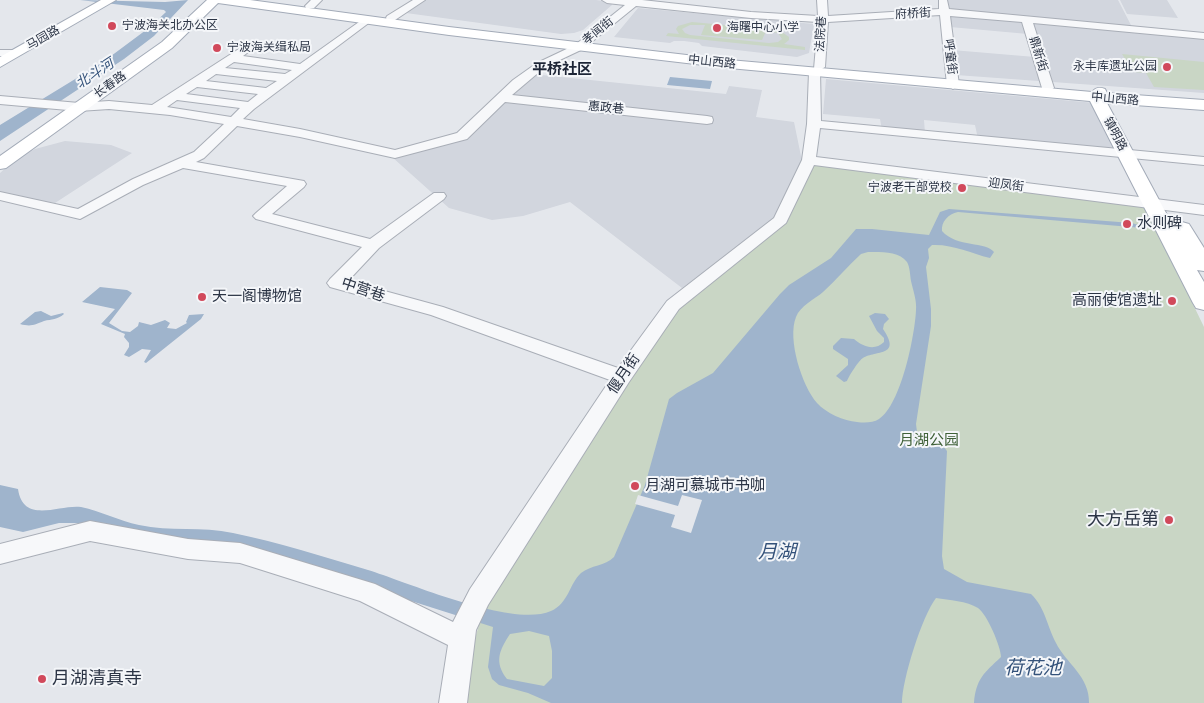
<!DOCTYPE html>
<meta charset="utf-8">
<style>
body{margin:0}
canvas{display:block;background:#e4e7ec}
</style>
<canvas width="1204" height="703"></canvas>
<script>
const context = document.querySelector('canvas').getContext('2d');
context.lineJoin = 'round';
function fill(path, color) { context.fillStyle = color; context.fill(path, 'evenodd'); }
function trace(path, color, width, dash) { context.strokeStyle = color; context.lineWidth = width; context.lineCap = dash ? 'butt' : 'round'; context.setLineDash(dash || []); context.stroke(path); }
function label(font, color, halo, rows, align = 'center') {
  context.font = font + ' "PT Sans","Noto Sans SC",sans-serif'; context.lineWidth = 4; context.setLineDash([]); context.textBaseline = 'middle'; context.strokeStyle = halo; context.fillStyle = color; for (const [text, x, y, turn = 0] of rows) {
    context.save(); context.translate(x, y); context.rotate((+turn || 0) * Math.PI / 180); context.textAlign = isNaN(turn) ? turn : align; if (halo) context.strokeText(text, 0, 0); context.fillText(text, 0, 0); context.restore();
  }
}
fill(new Path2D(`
 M425,0H596L611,2L612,5L583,30L574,33L561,34L406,13L407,10Z
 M945,0H1118L1133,29L1204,36V93L956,75L952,50L1035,57L1028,34L950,27Z
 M1120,0H1167L1178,18L1127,14Z
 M638,8L814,24L809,53L797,57L702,46L699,43L684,41H674L670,43L614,37Z
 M532,74L726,94L729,86L762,90L756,117L794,122L802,161L776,221L682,288L570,202L523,216L492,220L449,208L392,157L463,139Z
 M826,79L1095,103L1119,152L978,139L975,125L924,120L925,133L882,130L880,119L823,114Z
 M65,141L111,145L132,153L55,203L0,193V173L17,158L35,149Z`), '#d2d6de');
fill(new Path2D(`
 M692,22L779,30L789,37V40L784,44L805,47V50L666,36L668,33L679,34L676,29L678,26ZM690,25H705L701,35L762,40L766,31L778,33L782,39L778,42L769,43L690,35L685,33L682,29Z
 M1122,54L1204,62V90L1154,87L1146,73L1133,72Z
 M812,162L1145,205L1204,327V703H463L465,671L487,599L676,306L783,220Z`), '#c9d6c5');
fill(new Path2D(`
 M80,0L165,2L188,0L154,36L124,59L0,141V125L103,62L150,27L166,12L164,10Z
 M670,77L712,81L710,89L667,85Z
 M949,209L1132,223L1141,226L1142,228L958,212C948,214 941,222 942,231C957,248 986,241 994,252L990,258C970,253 953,244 932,245L928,249L929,258L926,267L931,309V326L916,424L917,432L938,440L947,451L942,556L944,569L967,582L1031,594C1045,607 1047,626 1056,643C1066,663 1090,677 1089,703H974C976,679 984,673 1001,657C1001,647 987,614 978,608C967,601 949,600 936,598C922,616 902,680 902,703H551L528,693L499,685L492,679L488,667L493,627L364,586L83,523H59L23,532L0,527V485L18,489C23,525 60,504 81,507C101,511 119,521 139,525C170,532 202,526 233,533C278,542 324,557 368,570C410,583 512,628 551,611C569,603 569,584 581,573C591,565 605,566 614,557L645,485L669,399L677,393L713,373L780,294L789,285L831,258L856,229H872L929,235L940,212ZM868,252C881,252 899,251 907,262C910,267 910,275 911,281C913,290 917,301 916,310C915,335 901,405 879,419C873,423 864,423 857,422C844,421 826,413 817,403C802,386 787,339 796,317C800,306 815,299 823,292C836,280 848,266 861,254ZM529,631L549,636L552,651V678L544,686L507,679C494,662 499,651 510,634Z
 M100,287L127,290L132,293L109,323L122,331L130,332L138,326L139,322L151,325L165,320L170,323L167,328L176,329L187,323L186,322L189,315L204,314L201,319L146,363L144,362L151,350L142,349L129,357L124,355L129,347V343L124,337L125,334L101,324L115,309L82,302Z
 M41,311L51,316L63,313L64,314C57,320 52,319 44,321C34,325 31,327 20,324L35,312Z
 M875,313L885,314L889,319L884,324L883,329C902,357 876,350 863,358C859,360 849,376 847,381L844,382L836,376L848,365V359L833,349V346L841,338L854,339C863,347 875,351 884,342V338L877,331L869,316Z`), '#9fb4cc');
fill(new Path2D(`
 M638,495L678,506L682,495L702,500L691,533L671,527L675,515L635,504Z`), '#e4e7ec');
const minor = new Path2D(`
 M311,0H322L314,8H306L305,6Z
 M413,0H425L395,20H387L386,18L387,16Z
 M602,0H642L751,12L818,16L817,0H827L828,16L939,9V0H947L949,9L1204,33V39L1033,23L1054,88L1048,92L1042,88L1022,22L950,16L959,85L953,89L947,85L940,15L828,22L825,67L820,70L821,121L1204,157V165L820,128L816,157L1204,205V215L814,165L786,223L679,309L629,382L488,605L476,630L467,703H439L448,645L360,601L240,563L188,559L90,541L0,564V544L90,521L188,539L240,543L375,584L453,622L470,589L610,380L431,315L330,287L327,283L330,279L362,247L256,219L253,216L256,213L287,186L183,168L143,185L80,219L0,200V192L78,209L133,179L194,152L224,124L170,115L109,109L79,111L0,104V96L79,103L109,101L152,105L245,45L249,44L255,47L243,56L300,64L366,17L370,18L371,20L370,22L254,109L243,119L300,129L395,150L457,133L513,80L537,63L575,45L625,5L607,3ZM636,6L751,18L818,22L814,69L809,72L807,124L802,160L774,218L667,301L618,368L443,307L348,281L379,248L444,199L446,196L444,193H434L370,239L272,214L304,187L306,184L304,181L196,162L204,158L237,126L300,137L395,158L467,139L505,102L707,124L712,123L713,120L712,117L707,116L512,95L545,67L583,49ZM234,62L292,70L285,74L225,68ZM216,74L277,81L266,88L206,81ZM197,87L258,94L248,102L186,94ZM177,100L240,108L231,117L167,107Z
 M0,50H17L23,53L17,56H0Z`);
const major = new Path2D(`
 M101,0H116L0,67V57Z
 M207,0H250L449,27L729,60L1092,92C1096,87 1100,87 1105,89L1107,93L1204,100V110L1107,103L1173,226L1182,222L1189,224L1204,248V271L1197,270L1204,282V310L1196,308L1193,303L1090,101L729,68L449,35L218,3L172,48L6,168L0,169V156L162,42Z`);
trace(minor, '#a9aeb7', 2);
trace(major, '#a3abb8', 2);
fill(minor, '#f7f8fa');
fill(major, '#fff');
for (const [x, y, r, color] of [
 [112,26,5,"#d1495b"],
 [717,28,5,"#d1495b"],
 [217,48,5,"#d1495b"],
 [1167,67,5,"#d1495b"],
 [962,188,5,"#d1495b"],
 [1127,224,5,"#d1495b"],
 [202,297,5,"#d1495b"],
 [1172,301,5,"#d1495b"],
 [635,486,5,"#d1495b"],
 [1169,520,5,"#d1495b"],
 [42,679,5,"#d1495b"]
]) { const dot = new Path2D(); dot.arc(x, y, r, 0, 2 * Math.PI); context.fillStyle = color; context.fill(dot); trace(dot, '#f4f6f9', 2); }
label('12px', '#2b3445', '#f4f6f9', [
 ["府桥街",913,14,-3],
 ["孝闻街",598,31,-39],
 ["法院巷",821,34,-87],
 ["马园路",43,38,-30],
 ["鼎新街",1038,54,73],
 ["呼童街",950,57,83],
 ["中山西路",712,62,6],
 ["长春路",110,85,-35],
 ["中山西路",1115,99,5],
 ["惠政巷",606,108,5],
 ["镇明路",1115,134,62],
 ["迎凤街",1006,185,7]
]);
label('12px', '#2b3445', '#f4f6f9', [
 ["宁波海关北办公区",122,26],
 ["海曙中心小学",727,28],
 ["宁波海关缉私局",227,48],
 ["永丰库遗址公园",1157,67,"right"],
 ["宁波老干部党校",952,188,"right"]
], 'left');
label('italic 14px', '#34527a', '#f4f6f9', [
 ["北斗河",95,74,-33]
]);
label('bold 15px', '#1d2536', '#f4f6f9', [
 ["平桥社区",562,70]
]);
label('15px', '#2b3445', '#f4f6f9', [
 ["水则碑",1137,224],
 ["天一阁博物馆",212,297],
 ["高丽使馆遗址",1162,301,"right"],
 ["月湖可慕城市书咖",645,486]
], 'left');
label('15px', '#2b3445', '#f4f6f9', [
 ["中营巷",363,290,19],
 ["偃月街",624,374,-56]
]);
label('15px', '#3f6138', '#f4f6f9', [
 ["月湖公园",929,441]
]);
label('18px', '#2b3445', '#f4f6f9', [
 ["大方岳第",1159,520],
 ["月湖清真寺",52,679,"left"]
], 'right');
label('italic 19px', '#34527a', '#f4f6f9', [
 ["月湖",777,553],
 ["荷花池",1033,669]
]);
</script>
